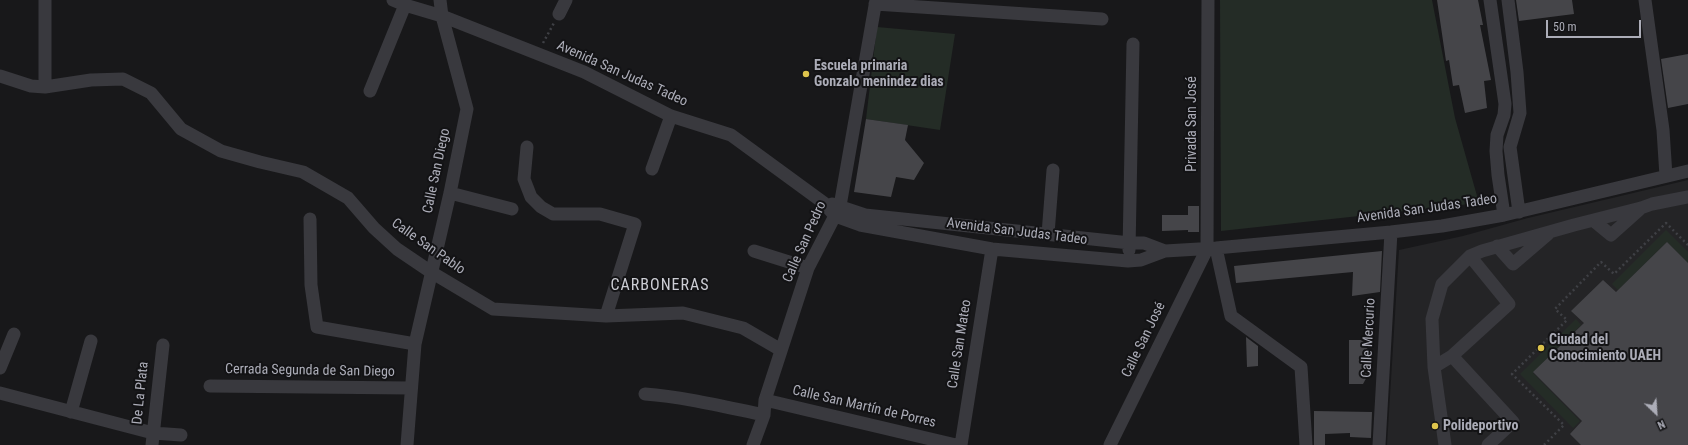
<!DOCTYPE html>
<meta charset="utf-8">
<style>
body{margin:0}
#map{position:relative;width:1688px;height:445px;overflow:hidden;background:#18181a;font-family:"Roboto Condensed",sans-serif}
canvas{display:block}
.north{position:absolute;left:1636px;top:393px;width:40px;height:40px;-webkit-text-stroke:3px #131315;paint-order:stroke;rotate:155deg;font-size:11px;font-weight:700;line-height:16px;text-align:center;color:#acadb8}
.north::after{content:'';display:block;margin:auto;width:14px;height:18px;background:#acadb8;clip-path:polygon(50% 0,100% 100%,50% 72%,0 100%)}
.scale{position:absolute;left:1546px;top:20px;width:95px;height:18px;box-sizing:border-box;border:2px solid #acadb8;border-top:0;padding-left:5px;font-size:12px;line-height:14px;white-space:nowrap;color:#acadb8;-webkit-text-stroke:3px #131315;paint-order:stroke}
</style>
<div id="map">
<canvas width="1688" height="445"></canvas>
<div class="north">N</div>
<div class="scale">50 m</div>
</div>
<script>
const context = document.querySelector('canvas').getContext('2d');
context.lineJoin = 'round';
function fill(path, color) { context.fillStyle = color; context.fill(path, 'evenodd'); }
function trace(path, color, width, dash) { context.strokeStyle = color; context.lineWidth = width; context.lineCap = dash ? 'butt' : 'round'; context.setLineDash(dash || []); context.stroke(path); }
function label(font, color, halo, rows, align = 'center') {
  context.font = font + ' "Roboto Condensed",sans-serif'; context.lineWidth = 4; context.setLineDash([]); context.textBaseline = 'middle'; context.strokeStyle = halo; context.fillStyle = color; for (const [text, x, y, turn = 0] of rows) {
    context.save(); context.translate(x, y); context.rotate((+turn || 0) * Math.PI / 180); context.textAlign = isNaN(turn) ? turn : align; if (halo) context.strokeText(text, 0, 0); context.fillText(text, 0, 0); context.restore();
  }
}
fill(new Path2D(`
 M1688,180V445H1387L1399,250L1463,236L1528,218Z`), '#242426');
fill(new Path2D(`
 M1220,0H1432L1455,118L1479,203L1221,231Z
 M877,27L955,34L940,130L866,119Z
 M1666,230L1688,252V263L1667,242L1618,290L1612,284Z
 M1576,319L1581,325L1533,373L1580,421L1573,428L1520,374Z`), '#242c26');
fill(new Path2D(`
 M1437,0H1478L1483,25H1480L1491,80L1484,81L1487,108L1465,113L1459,85L1453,86L1449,60L1446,61Z
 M1516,0H1572L1574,14L1519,21Z
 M1688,54V104L1668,108L1661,59Z
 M866,119L908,125L905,140L924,163L914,180L896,177L891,197L854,192Z
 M1188,206H1199V232H1188V230L1162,231V215H1188Z
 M1667,242L1688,263V445H1581L1570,434L1582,421L1533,372L1584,323L1571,311L1603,280L1616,292Z
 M1382,251L1380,292L1352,296L1353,272L1236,283L1234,266Z
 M1246,337L1258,346V366L1247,367Z
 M1349,340H1365L1370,358L1369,373L1363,384H1349Z
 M1314,411L1372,412L1371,438L1350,437V433L1325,434V445H1314Z`), '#454549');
trace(new Path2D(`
 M543,43L554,23
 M1544,445L1564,425L1512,374L1567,320L1555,309L1601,262L1614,274L1666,223L1688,245`), '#3f4045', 2.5, [2, 3]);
trace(new Path2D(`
 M393,0L405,5L442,16L584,72L671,116L731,135L824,203L835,216L860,225L992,249L1128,261L1141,260L1165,251L1216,248L1391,232L1442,226L1504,215L1688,171
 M1490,0L1505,104L1504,115L1497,135L1496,151L1498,175L1504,215
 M1508,0L1517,72L1520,113L1510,147L1519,212
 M1645,0L1663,130L1666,176
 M875,4L1102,19
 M559,14L566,0
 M0,76L31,86L45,87L91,80L123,79L151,93L181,129L221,151L260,162L303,172L348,198L374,228L397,249L431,272L493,309L606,316L683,313L743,328L781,350
 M45,87V0
 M370,91L405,5
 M527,147L524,179L531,197L541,207L553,214H600L635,224L606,316
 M652,169L671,116
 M450,193L512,209
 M832,204L865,215L1130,243H1144L1165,251
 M310,219L311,285L317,327L415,344
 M1594,221L1611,235L1639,210
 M1048,234L1053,170
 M1497,246L1513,264L1548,234
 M1216,248L1231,316L1301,367L1306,445
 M1129,250L1133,44
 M754,251L808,268
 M1452,356L1513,422L1488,445
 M1434,367L1452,356L1509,304L1470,256
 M0,368L14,334
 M210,386L410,388
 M0,393L153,433L181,435
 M645,394C685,397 725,407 764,415
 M765,400L956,445
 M71,412L91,341
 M152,445L163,345
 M407,445L415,344L450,193L467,109L442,16L440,0
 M753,445L764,415L765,400L808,268L840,206L876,0
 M961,445L992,249
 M1110,445L1207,249L1208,0
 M1379,445L1391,232
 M1445,445L1434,367L1432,319L1442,284L1470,256L1482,251L1574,225L1641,208L1652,204L1688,197`), '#39393e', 13);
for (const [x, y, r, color] of [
 [806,74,4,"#dec44c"],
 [1541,348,4,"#dec44c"],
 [1435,426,4,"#dec44c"]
]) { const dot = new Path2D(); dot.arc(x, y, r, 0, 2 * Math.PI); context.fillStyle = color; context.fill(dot); trace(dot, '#131315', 1.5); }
label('bold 14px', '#acadb8', '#131315', [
 ["Escuela primaria",814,66],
 ["Gonzalo menindez dias",814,82],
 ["Ciudad del",1549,340],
 ["Conocimiento UAEH",1549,356],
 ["Polideportivo",1443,426]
], 'left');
label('14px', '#acadb8', '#131315', [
 ["Avenida San Judas Tadeo",622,74,24],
 ["Privada San José",1192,124,-90],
 ["Calle San Diego",437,171,-78],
 ["Avenida San Judas Tadeo",1427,209,-8],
 ["Avenida San Judas Tadeo",1017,232,7],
 ["Calle San Pedro",805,242,-66],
 ["Calle San Pablo",428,247,35],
 ["Calle Mercurio",1369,338,-87],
 ["Calle San José",1144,340,-64],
 ["Calle San Mateo",960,344,-81],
 ["Cerrada Segunda de San Diego",310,371,1],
 ["De La Plata",141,393,-84],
 ["Calle San Martín de Porres",864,407,13]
]);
context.letterSpacing = '1px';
label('16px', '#cccdd4', '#131315', [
 ["CARBONERAS",660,286]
]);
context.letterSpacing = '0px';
</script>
